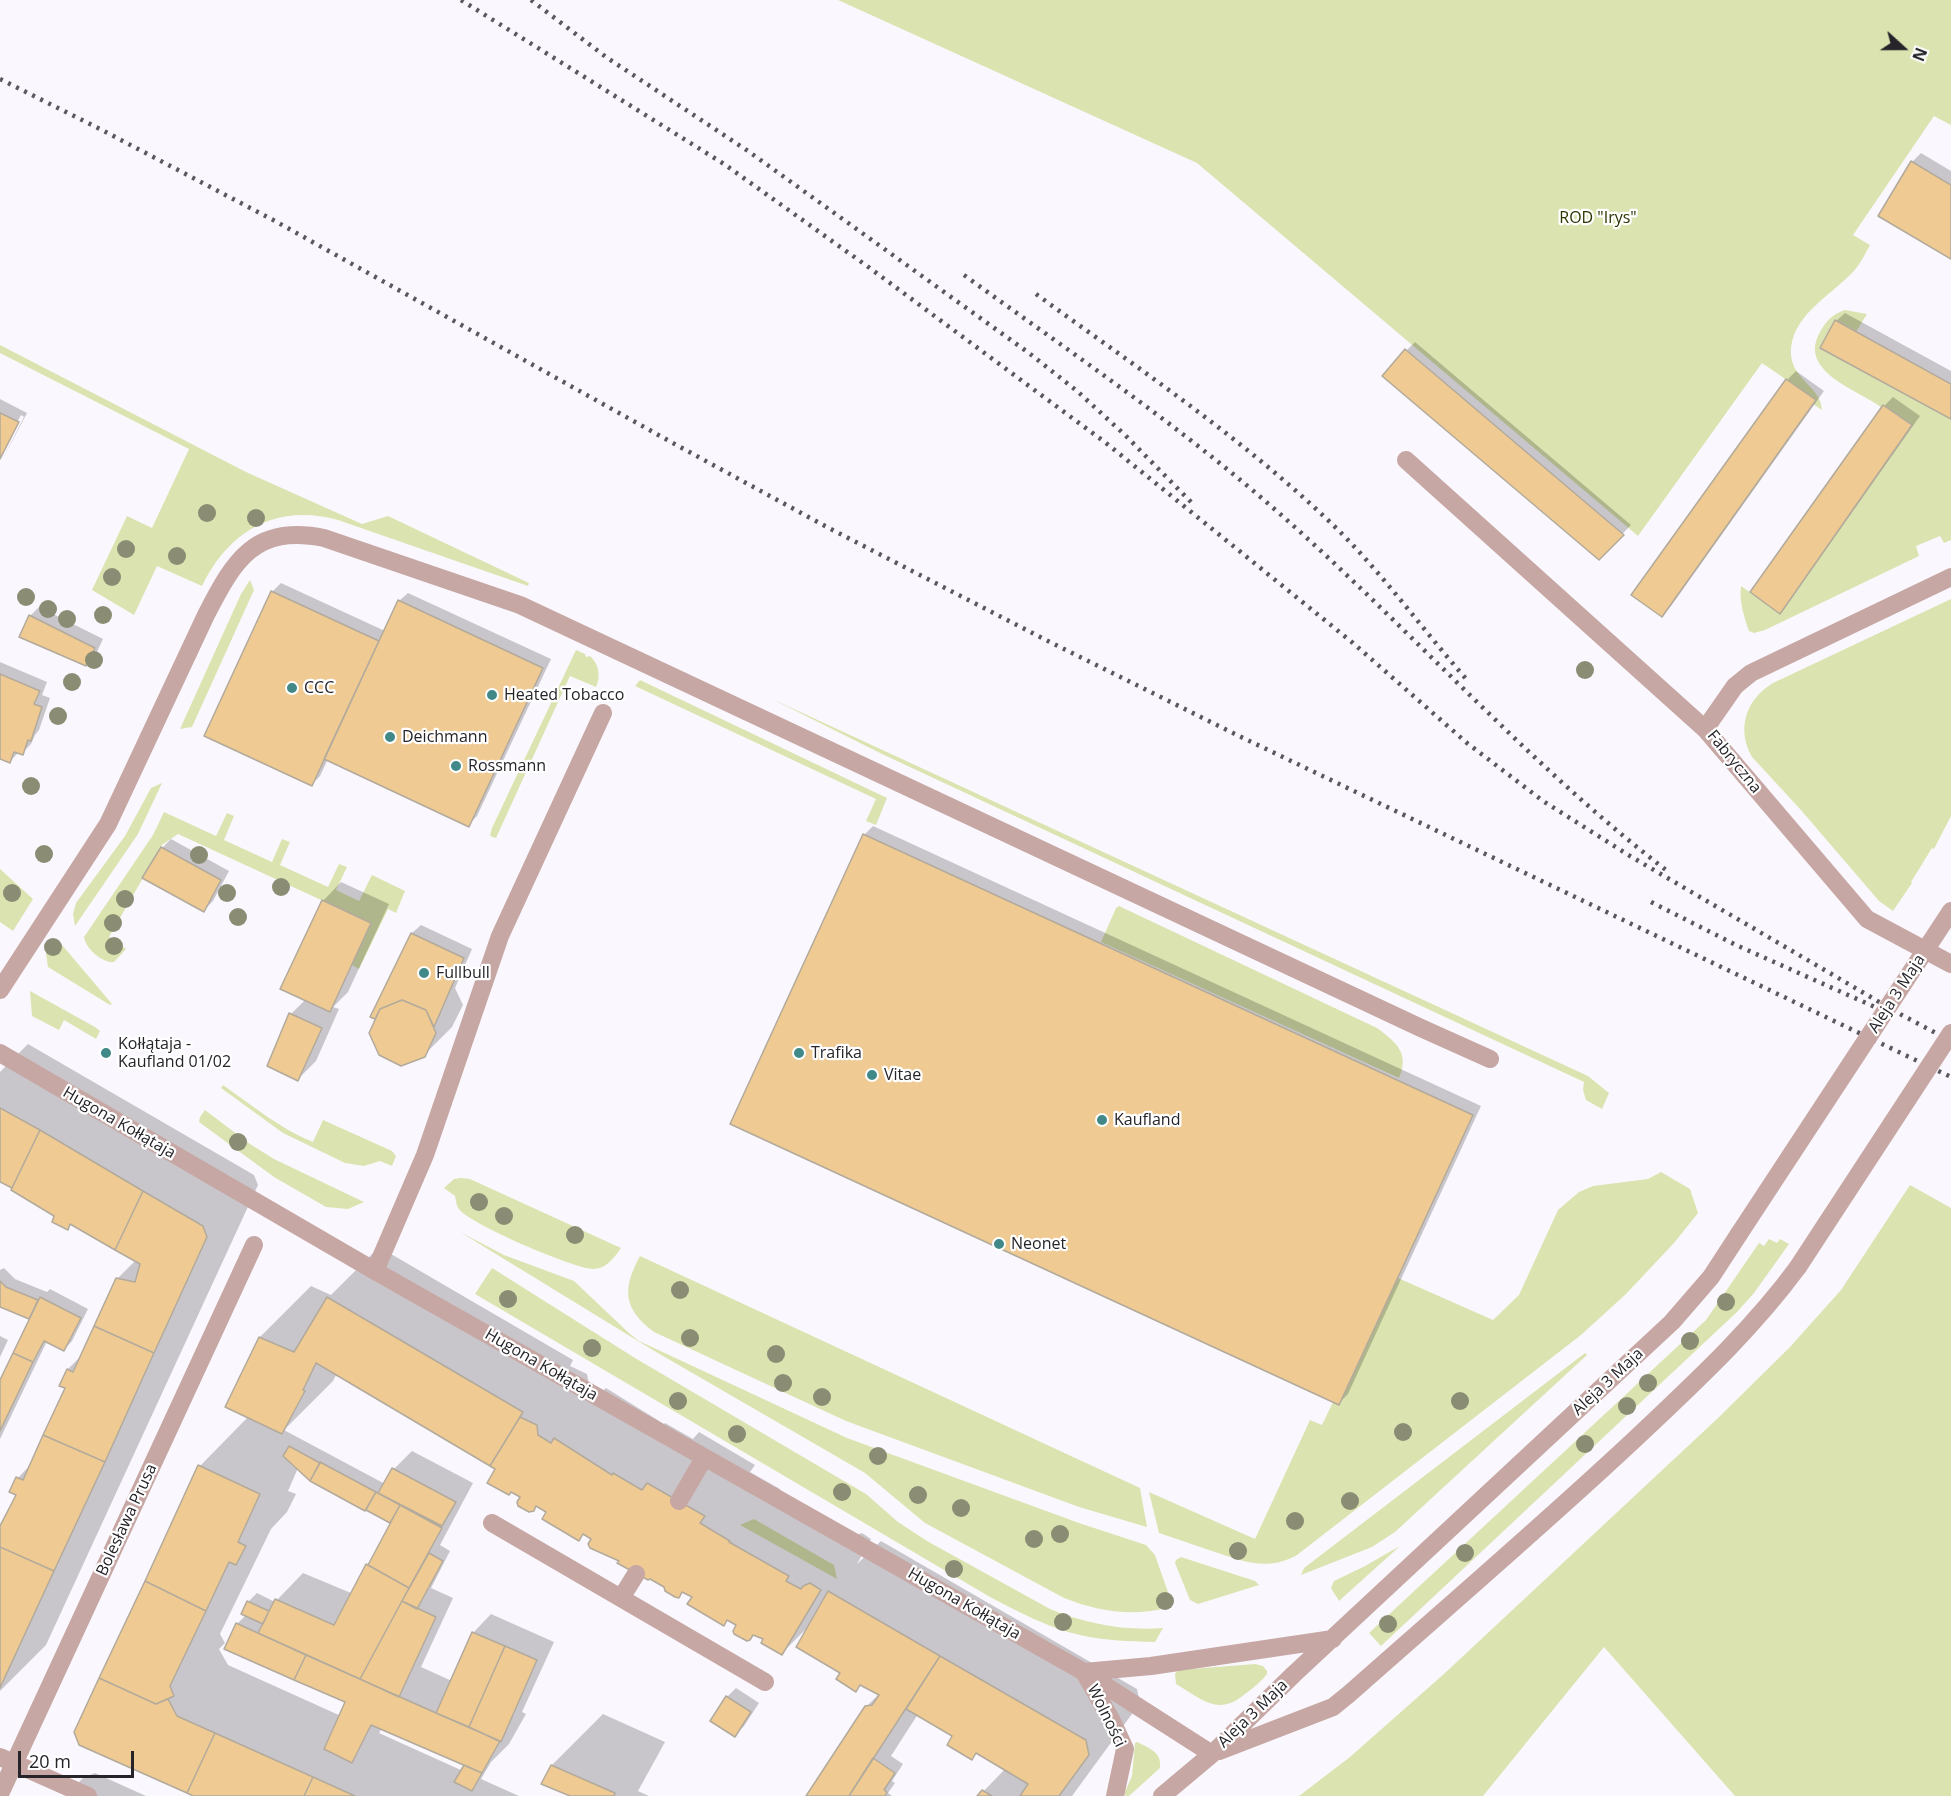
<!DOCTYPE html>
<meta charset="utf-8">
<style>
body{margin:0}
#map{position:relative;width:1951px;height:1796px;overflow:hidden;background:#faf8fe;font-family:"Open Sans",sans-serif}
canvas{display:block}
.north{position:absolute;left:1873px;top:18px;width:60px;height:60px;-webkit-text-stroke:4px #fff;paint-order:stroke;rotate:111deg;font-size:16px;font-weight:700;line-height:24px;text-align:center;color:#262429}
.north::after{content:'';display:block;margin:auto;width:21px;height:27px;background:#262429;clip-path:polygon(50% 0,100% 100%,50% 72%,0 100%)}
.scale{position:absolute;left:18px;top:1751px;width:116px;height:27px;box-sizing:border-box;border:3px solid #262429;border-top:0;padding-left:8px;font-size:18px;line-height:21px;white-space:nowrap;color:#262429;-webkit-text-stroke:4px #fff;paint-order:stroke}
</style>
<div id="map">
<canvas width="1951" height="1796"></canvas>
<div class="north">N</div>
<div class="scale">20 m</div>
</div>
<script>
const context = document.querySelector('canvas').getContext('2d');
context.lineJoin = 'round';
function fill(path, color) { context.fillStyle = color; context.fill(path, 'evenodd'); }
function trace(path, color, width, dash) { context.strokeStyle = color; context.lineWidth = width; context.lineCap = dash ? 'butt' : 'round'; context.setLineDash(dash || []); context.stroke(path); }
function label(font, color, halo, rows, align = 'center') {
  context.font = font + ' "Open Sans",sans-serif'; context.lineWidth = 4.5; context.setLineDash([]); context.textBaseline = 'middle'; context.strokeStyle = halo; context.fillStyle = color; for (const [text, x, y, turn = 0] of rows) {
    context.save(); context.translate(x, y); context.rotate((+turn || 0) * Math.PI / 180); context.textAlign = isNaN(turn) ? turn : align; if (halo) context.strokeText(text, 0, 0); context.fillText(text, 0, 0); context.restore();
  }
}
fill(new Path2D(`
 M838,0H1951V125L1934,116L1853,235L1870,245C1865,254 1860,265 1852,273C1830,296 1789,317 1791,355C1793,380 1821,387 1822,410L1813,404L1816,400L1762,363L1638,536L1197,163Z
 M1845,310L1867,314L1856,332L1835,321L1820,348L1951,419V540L1944,543L1940,536L1916,546L1919,556L1765,630L1754,633L1749,631C1744,617 1739,601 1741,586L1780,613L1912,426L1884,405L1881,407C1858,390 1799,372 1819,334C1825,322 1832,314 1845,310Z
 M0,345L246,472L362,524L388,516L529,583L528,586L338,520C277,503 229,530 202,586L157,566L134,615L92,590L127,516L152,528L189,449L0,353Z
 M250,580L254,590L192,727L180,729L241,594Z
 M1951,599V816L1934,849L1932,848L1911,882L1912,883L1893,911L1879,901L1800,809L1752,757C1736,729 1746,699 1773,683Z
 M576,650L585,654L586,657L590,656C599,664 601,676 596,687L570,676L496,838L490,836L492,828Z
 M640,680L887,798L876,825L866,821L876,799L635,686Z
 M770,698L1588,1076L1609,1093L1602,1109L1586,1100L1583,1090L1584,1082L882,754Z
 M162,783L138,834L75,926L73,914L76,903L125,836L151,788Z
 M164,812L216,836L227,813L234,816L224,840L272,862L282,839L290,842L280,865L328,887L339,864L347,867L336,890L359,901L372,875L405,891L396,913L388,909L359,969L352,965L371,923L178,834L162,845L109,937L126,949L114,962C102,963 86,949 84,937L153,835Z
 M0,869L33,899L13,931L0,922Z
 M1119,906L1377,1028C1396,1042 1410,1053 1399,1078L1101,942L1116,908Z
 M54,939L63,946L112,1004L110,1005L48,967L46,954Z
 M30,991L95,1027L100,1031L96,1039L64,1020L59,1030L32,1016Z
 M223,1085C253,1106 279,1128 313,1142L323,1120L392,1151L396,1156L392,1166L380,1161L364,1166L345,1163L283,1133L221,1088Z
 M205,1110L250,1144L274,1159L364,1202L348,1209L326,1207L274,1177L199,1122L200,1117Z
 M1661,1172L1690,1189L1698,1213L1674,1243L1626,1294L1581,1335L1297,1555C1268,1572 1242,1561 1212,1551C1194,1545 1177,1539 1159,1533L1149,1492L1255,1539L1310,1420L1322,1425L1333,1402L1339,1404L1398,1278L1493,1320L1519,1295L1558,1210L1579,1192L1593,1186L1648,1179Z
 M461,1178L470,1179L621,1248C614,1258 606,1269 593,1269C575,1269 469,1224 459,1209C456,1205 456,1200 455,1196L444,1188L454,1179Z
 M1910,1185L1951,1208V1796H1735L1604,1647L1483,1796H1299L1350,1757L1445,1673L1718,1418L1790,1347L1841,1290Z
 M460,1232L504,1255L574,1281L630,1334L639,1341L847,1438L1079,1523L1146,1545L1155,1555L1170,1598L1169,1606L1166,1608C1131,1617 1097,1611 1064,1598L925,1523L865,1473L651,1349Z
 M1769,1239L1777,1243L1780,1239L1789,1244L1754,1293L1737,1312L1381,1646L1369,1633L1706,1320L1759,1243L1764,1246Z
 M640,1256L1140,1488L1147,1527L1079,1507L846,1421L654,1332C623,1309 622,1289 640,1256Z
 M492,1268L635,1358L866,1494L898,1522L927,1541L1050,1609C1087,1624 1124,1631 1163,1628L1155,1642C1130,1641 1105,1641 1080,1635C1048,1628 1019,1612 990,1597L475,1294Z
 M1585,1353L1587,1355L1395,1532L1372,1547L1301,1575L1304,1568Z
 M754,1519L834,1565L837,1579L740,1525Z
 M1400,1546L1339,1601L1331,1588L1334,1581L1365,1566Z
 M1181,1557L1255,1581L1259,1585L1198,1604L1190,1600L1175,1563L1176,1560Z
 M1255,1664L1263,1666L1267,1671V1674C1261,1682 1253,1688 1245,1694C1218,1717 1202,1699 1176,1684L1175,1674L1178,1670Z
 M1137,1742C1149,1748 1162,1752 1160,1768L1129,1796H1126L1124,1794L1132,1776L1135,1743Z`), '#dbe4b0');
fill(new Path2D(`
 M1921,153L1951,171V258L1912,162Z
 M1845,313L1951,371V418L1836,321Z
 M1415,342L1631,525L1599,558L1407,350Z
 M1796,371L1824,391L1671,606L1662,615L1787,380Z
 M1893,397L1920,416L1788,603L1780,612L1752,592L1884,406Z
 M0,399L27,413L0,464L24,417L21,415L0,455Z
 M281,583L385,631L399,601L408,593L551,659L477,816L468,825L328,759L320,776L311,785L206,735L273,591Z
 M39,607L103,639L95,656L86,665L30,616Z
 M0,662L47,682L42,695L50,698L39,730L35,735L31,744L22,753L19,752L9,762L0,758Z
 M873,826L1481,1106L1348,1394L1339,1403L864,835Z
 M171,839L229,871L213,901L204,910L145,877L162,848Z
 M341,882L389,904L348,992L333,1007L339,1009L316,1061L298,1079L291,1014L306,999L323,901Z
 M421,925L472,949L455,988L463,1005L452,1027L424,1055L379,1013L375,1017L372,1016L412,933Z
 M28,1044L254,1175L258,1185L46,1645L0,1691V1530L18,1494V1478L32,1463L67,1387L61,1385L68,1369L81,1356L117,1279L136,1260L72,1224L68,1228L56,1216L0,1180V1072Z
 M379,1247L573,1360L570,1366L587,1374L589,1384L602,1392L606,1388L664,1424L665,1423L693,1439L699,1432L755,1465L750,1472L780,1489L779,1491L856,1535L862,1533L871,1539L857,1564L881,1541L1137,1689L1140,1703L1072,1796H979L1005,1769L977,1752L972,1758L954,1736L918,1714L891,1756L903,1764L892,1781L895,1783L888,1793L892,1796H808L866,1707L879,1694L862,1684L856,1690L807,1628L782,1653L765,1639L755,1634L750,1639L739,1624L729,1619L724,1624L694,1597L684,1591L678,1596L665,1586L621,1560L584,1533L579,1539L548,1511L538,1505L533,1510L497,1468L337,1373L333,1381L284,1430L385,1484L394,1469L412,1451L473,1483L440,1545L450,1551L431,1588L453,1598L421,1667L452,1681L473,1633L491,1614L554,1642L522,1712L526,1714L509,1744L491,1762L481,1779L519,1796H198L76,1732L200,1466L249,1416L260,1337L311,1286L331,1295ZM298,1468L311,1480L392,1523L372,1560L351,1593L303,1573L275,1602L257,1593L248,1602L246,1615L237,1624L347,1702L341,1716L228,1665L219,1649L225,1643L220,1634L271,1529L287,1512L296,1494L288,1491ZM382,1728L467,1765L463,1771L379,1733Z
 M4,1268L15,1279L47,1292L50,1289L88,1309L72,1341L64,1350L47,1341L0,1439V1383L31,1318L0,1305V1270Z
 M0,1336L8,1340L0,1357Z
 M736,1688L759,1703L744,1726L735,1735L727,1697Z
 M603,1714L665,1742L638,1791L649,1796H574L552,1765Z
 M95,1773L146,1796H65L83,1778Z`), '#0003');
const building = new Path2D(`
 M1911,161L1951,185V259L1878,216Z
 M1835,320L1951,384V419L1820,348Z
 M1405,349L1624,535L1599,560L1382,376Z
 M1786,379L1816,400L1662,617L1631,595Z
 M1883,405L1912,425L1780,614L1750,592Z
 M0,413L19,422L0,459Z
 M271,591L379,641L312,786L204,736Z
 M398,600L543,668L469,827L324,759Z
 M29,615L95,648L86,666L19,637Z
 M0,674L40,691L34,704L42,707L31,741L28,740L23,755L14,752L10,763L0,759Z
 M863,834L1473,1115L1339,1405L730,1124Z
 M161,847L221,880L204,912L142,878Z
 M322,900L371,923L330,1012L280,989Z
 M411,933L464,958L434,1027L426,1010L402,1000L380,1009L375,1019L370,1017Z
 M402,1000L426,1010L436,1033L425,1057L401,1066L379,1055L369,1033L380,1009Z
 M289,1013L322,1028L298,1081L267,1066Z
 M0,1108L40,1130L12,1188L0,1182Z
 M40,1130L143,1191L115,1250L70,1224L68,1230L52,1222L54,1216L11,1190Z
 M143,1191L203,1226L207,1237L154,1353L94,1326L116,1278L135,1282L140,1264L115,1250Z
 M0,1281L6,1287L38,1300L29,1319L0,1307Z
 M40,1297L81,1318L64,1351L44,1341L33,1362L13,1353Z
 M327,1297L523,1412L490,1466L316,1363L303,1390L305,1391L282,1434L225,1407L259,1337L294,1352Z
 M94,1326L154,1353L105,1462L43,1435L65,1388L59,1386L67,1369L73,1372Z
 M13,1353L33,1362L0,1431V1380Z
 M520,1417L537,1425L538,1435L551,1443L554,1438L612,1475L613,1473L642,1490L647,1483L705,1516L700,1523L730,1541L729,1542L789,1576L786,1581L801,1589L803,1586L810,1583L821,1590L782,1655L761,1643L763,1639L753,1635L750,1640L747,1641L734,1634L733,1631L736,1625L727,1620L724,1626L687,1604L692,1597L682,1592L679,1598L675,1597L665,1591L664,1587L650,1579L648,1580L617,1563L619,1561L590,1548L588,1544L591,1539L583,1534L579,1541L542,1519L546,1512L536,1506L534,1511L529,1512L518,1506L517,1502L520,1497L511,1492L509,1495L487,1483L495,1469L490,1466Z
 M43,1435L105,1462L54,1571L0,1547V1526L16,1495L9,1492L16,1477L23,1480Z
 M289,1446L320,1463L310,1481L283,1456Z
 M320,1462L376,1492L365,1511L310,1481Z
 M198,1465L260,1494L238,1542L246,1546L236,1565L229,1562L206,1611L145,1581Z
 M392,1468L456,1502L442,1526L378,1493Z
 M376,1492L400,1505L390,1523L366,1510Z
 M400,1505L442,1528L409,1588L368,1565Z
 M0,1547L54,1571L0,1688Z
 M429,1553L443,1561L417,1609L402,1601Z
 M366,1564L409,1588L360,1679L258,1633L275,1599L334,1625Z
 M145,1581L206,1611L170,1686L174,1696L156,1704L99,1678Z
 M828,1591L940,1656L849,1796H806L865,1706L872,1705L879,1695L860,1685L856,1692L836,1679L840,1673L796,1647Z
 M247,1601L269,1611L263,1624L241,1614Z
 M402,1601L436,1617L399,1697L360,1679Z
 M236,1623L306,1655L294,1680L224,1649Z
 M472,1632L505,1646L469,1727L436,1713Z
 M505,1646L537,1660L501,1742L469,1727Z
 M306,1655L436,1713L500,1741L482,1773L371,1725L352,1763L324,1749L345,1702L294,1680Z
 M940,1656L1086,1740L1089,1755L1059,1796H1020L1028,1784L976,1753L972,1760L947,1745L952,1736L906,1709Z
 M99,1678L156,1704L168,1699L177,1716L215,1733L187,1793L79,1745L74,1732Z
 M726,1696L751,1712L735,1737L710,1721Z
 M215,1733L313,1777L304,1796H193L187,1793Z
 M873,1758L895,1773L884,1790L887,1792L885,1796H849Z
 M464,1765L482,1773L472,1791L454,1782Z
 M551,1765L615,1793L614,1796H570L541,1784Z
 M313,1777L355,1796H304Z
 M982,1790L992,1796H977Z`);
fill(building, '#efca92');
trace(building, '#b2aa9c', 1.5);
trace(new Path2D(`
 M0,990L108,824L206,615C234,560 255,524 324,538L520,605L1421,1028L1490,1059
 M375,1271L425,1155L500,936L603,713
 M679,1501L704,1458
 M492,1523L765,1682
 M621,1598L636,1574`), '#c6a7a4', 18);
trace(new Path2D(`
 M1406,460L1705,729
 M1951,577L1751,673L1735,686L1705,729L1867,919L1951,964
 M0,1757L88,1796
 M0,1794L254,1245`), '#c6a7a4', 18);
trace(new Path2D(`
 M0,1053L375,1271L1084,1672L1212,1754
 M1084,1672L1151,1666L1333,1639
 M1085,1674L1112,1721L1125,1749L1115,1796
 M1219,1751L1333,1707L1349,1694C1445,1609 1542,1526 1635,1439C1693,1384 1751,1331 1798,1267
 M1162,1796L1212,1754L1294,1674L1672,1322L1711,1277L1739,1234`), '#c6a7a4', 18);
trace(new Path2D(`
 M461,0L724,164L867,266L1106,443L1353,643L1467,743L1543,801L1630,856L1898,1013L1951,1041
 M531,0L606,57L748,151L1029,353L1077,391L1125,435L1192,503
 M0,79L100,129L275,221L671,442L825,526L1046,640L1239,736L1951,1077
 M964,275C1063,347 1164,415 1257,494C1398,614 1519,757 1666,870
 M1036,294C1136,367 1241,437 1331,523C1381,571 1422,629 1468,681
 M1651,902L1736,945L1875,1007`), '#5a585d', 4.5, [3, 6]);
trace(new Path2D(`
 M1739,1234L1951,911
 M1798,1267L1951,1033`), '#c6a7a4', 18);
context.fillStyle = '#8a8c73';
for (const [x, y] of [
 [207,513],
 [256,518],
 [126,549],
 [177,556],
 [112,577],
 [26,597],
 [48,609],
 [103,615],
 [67,619],
 [94,660],
 [1585,670],
 [72,682],
 [58,716],
 [31,786],
 [44,854],
 [199,855],
 [281,887],
 [12,893],
 [227,893],
 [125,899],
 [238,917],
 [113,923],
 [114,946],
 [53,947],
 [238,1142],
 [479,1202],
 [504,1216],
 [575,1235],
 [680,1290],
 [508,1299],
 [1726,1302],
 [690,1338],
 [1690,1341],
 [592,1348],
 [776,1354],
 [783,1383],
 [1648,1383],
 [822,1397],
 [678,1401],
 [1460,1401],
 [1627,1406],
 [1403,1432],
 [737,1434],
 [1585,1444],
 [878,1456],
 [842,1492],
 [918,1495],
 [1350,1501],
 [961,1508],
 [1295,1521],
 [1060,1534],
 [1034,1539],
 [1238,1551],
 [1465,1553],
 [954,1569],
 [1165,1601],
 [1063,1622],
 [1388,1624]
]) { context.beginPath(); context.arc(x, y, 9, 0, 2 * Math.PI); context.fill(); }
for (const [x, y, r, color] of [
 [292,688,6,"#418988"],
 [492,695,6,"#418988"],
 [390,737,6,"#418988"],
 [456,766,6,"#418988"],
 [424,973,6,"#418988"],
 [106,1053,6,"#418988"],
 [799,1053,6,"#418988"],
 [872,1075,6,"#418988"],
 [1102,1120,6,"#418988"],
 [999,1244,6,"#418988"]
]) { const dot = new Path2D(); dot.arc(x, y, r, 0, 2 * Math.PI); context.fillStyle = color; context.fill(dot); trace(dot, '#fff', 2); }
label('16px', '#2e3302', '#fff', [
 ["ROD \"Irys\"",1598,218]
]);
label('16px', '#262429', '#fff', [
 ["CCC",304,688],
 ["Heated Tobacco",504,695],
 ["Deichmann",402,737],
 ["Rossmann",468,766],
 ["Fullbull",436,973],
 ["Kołłątaja -",118,1044],
 ["Kaufland 01/02",118,1062],
 ["Trafika",811,1053],
 ["Vitae",884,1075],
 ["Kaufland",1114,1120],
 ["Neonet",1011,1244]
], 'left');
label('16px', '#262429', '#fff', [
 ["Fabryczna",1734,762,51],
 ["Aleja 3 Maja",1897,994,-57],
 ["Hugona Kołłątaja",119,1123,30],
 ["Hugona Kołłątaja",541,1365,30],
 ["Aleja 3 Maja",1608,1382,-43],
 ["Bolesława Prusa",127,1520,-65],
 ["Hugona Kołłątaja",964,1604,30],
 ["Aleja 3 Maja",1253,1714,-44],
 ["Wolności",1106,1716,64]
]);
</script>
